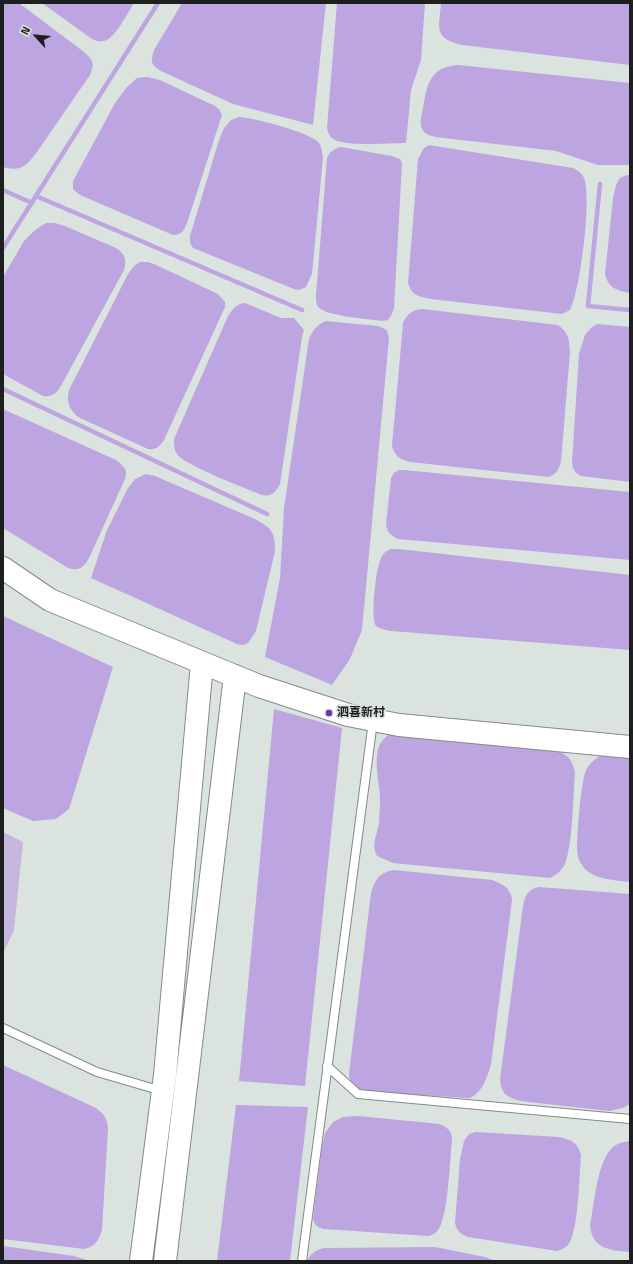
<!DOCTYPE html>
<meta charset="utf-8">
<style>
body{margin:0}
#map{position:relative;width:633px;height:1264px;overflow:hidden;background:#dbe3de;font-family:"Space Grotesk",sans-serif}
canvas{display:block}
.frame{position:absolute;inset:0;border:4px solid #1c1f1d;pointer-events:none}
.north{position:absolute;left:16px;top:16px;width:40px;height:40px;-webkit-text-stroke:3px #dbe3de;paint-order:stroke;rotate:297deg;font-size:11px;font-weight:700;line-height:16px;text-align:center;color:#1c1f1d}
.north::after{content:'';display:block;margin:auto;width:14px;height:18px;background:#1c1f1d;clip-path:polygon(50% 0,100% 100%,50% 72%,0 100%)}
</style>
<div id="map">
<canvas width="633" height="1264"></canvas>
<div class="frame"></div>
<div class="north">N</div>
</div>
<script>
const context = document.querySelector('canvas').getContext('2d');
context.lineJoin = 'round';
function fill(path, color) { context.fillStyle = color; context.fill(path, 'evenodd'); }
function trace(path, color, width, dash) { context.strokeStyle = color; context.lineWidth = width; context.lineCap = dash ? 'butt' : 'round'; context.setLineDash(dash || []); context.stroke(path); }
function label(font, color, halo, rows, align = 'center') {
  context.font = font + ' "Space Grotesk","Noto Sans SC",sans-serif'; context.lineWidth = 3.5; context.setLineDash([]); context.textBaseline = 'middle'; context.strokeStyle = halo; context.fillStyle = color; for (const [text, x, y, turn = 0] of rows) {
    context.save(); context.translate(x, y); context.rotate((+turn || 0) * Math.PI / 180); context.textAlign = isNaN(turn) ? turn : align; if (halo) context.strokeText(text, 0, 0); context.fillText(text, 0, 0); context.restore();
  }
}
fill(new Path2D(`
 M3,832L23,842L14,930L3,953Z`), '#c4b6dc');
fill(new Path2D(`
 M3,3H19L84,52C93,60 95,63 90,75L37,152C26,166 21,172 3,167Z
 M42,3H134C128,12 115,39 104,41C100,42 96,41 92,39Z
 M182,3H326L313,125L233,104L163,72C151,65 150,63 154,50Z
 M337,3H425L421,60L411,90L406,143C390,143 345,147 333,139C329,136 328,132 327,128Z
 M441,3H630V65L462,45C433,38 439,28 441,3Z
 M458,65L630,83V165H598L556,151L435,137C430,135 425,135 422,129C419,123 422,114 423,108C427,84 430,67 458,65Z
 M147,77L160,80L215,106L219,109L222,115L187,223C184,230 182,235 173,235L80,195L73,189V181L115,103L126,88L137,78Z
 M239,117C255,118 308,132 318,142C322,146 322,152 323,157L312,274L306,287L299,290L294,289L193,248L190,243V236L218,143L224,128L231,120Z
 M429,145L573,168C577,170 582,173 584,178C592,198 580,292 570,310L562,314L431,299C418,296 412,296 408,283L418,159L424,148Z
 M341,147L392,156L400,159L402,163L394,308L392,314L388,320L382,321C369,319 325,316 318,307C316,304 316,299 316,295L327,158C330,151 334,149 341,147Z
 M627,175H630V293C618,291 608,288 605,274L613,198L616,185L620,178Z
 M46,223H55L65,226L116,248C125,254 127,259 124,270L61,386C56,394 52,397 43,396L3,374V277L24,241L35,230Z
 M140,262H148L154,264L218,294L225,302V307L164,440C159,447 156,450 148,449L78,417C69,409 66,402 69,390L128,274L134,266Z
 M245,303L281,318H294L304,330L302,337L280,484C276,492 272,497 262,495C247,489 184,465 177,454C174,450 174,444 174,439L228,316C233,309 236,304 245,303Z
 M422,309L558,325C569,333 569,339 570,352L561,461C559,469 557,474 549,477L410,462C400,459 395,457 392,446L403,323C407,314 412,310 422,309Z
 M326,321L378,326L387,330L389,338L362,630L350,659L332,685L265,657L280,578L284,508L309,339C313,330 316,325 326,321Z
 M597,324L630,327V482L581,476C575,473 573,470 572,463L579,353L585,335L591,328Z
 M3,409L116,460C124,466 128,470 125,479L90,556C85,566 80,572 68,568L3,528Z
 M398,470H404L630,492V560L398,539C390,535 387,532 386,524L391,478L394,473Z
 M146,474L155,476L255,519C272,528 275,532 275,551L256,631L248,643L243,645L237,644L91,578L107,530L128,488L135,479Z
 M390,549H399L630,575V650L391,631C386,630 380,629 376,626C370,619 376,567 381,558C383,553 386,552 390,549Z
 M3,616L113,667L69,809L56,819L33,821L3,808Z
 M274,709L342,728L305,1086L239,1081Z
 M394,731L548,748C564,753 572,755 575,773C573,795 573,848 564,866C560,872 556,875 550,878L393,863L377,856C371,844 377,836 379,823C379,816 380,809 380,802C380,784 374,766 378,749C381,740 387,735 394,731Z
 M601,755L630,756V882C614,880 596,880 584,868C582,865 579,861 578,857C575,846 581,780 586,770C590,763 595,759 601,755Z
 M394,870L492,880C503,884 511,888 512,900L491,1064C487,1077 483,1092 470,1098L370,1092C356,1090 350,1089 349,1074L371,893C376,878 379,873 394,870Z
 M539,887L630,894V1104L623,1108L609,1111L520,1101C507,1097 501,1094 500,1079L523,906C525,896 528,889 539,887Z
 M3,1065L96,1108C104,1114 107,1118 108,1128L102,1230C99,1240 95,1247 84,1249L3,1239Z
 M236,1105L308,1107L290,1261H217Z
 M358,1116L440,1124C448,1128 452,1131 452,1140C450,1159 448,1218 438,1230C435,1234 432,1235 428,1236L324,1229C317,1227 314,1225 313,1218L322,1147L325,1133L333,1122L343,1117Z
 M476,1132L559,1137C571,1140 578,1142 581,1155C579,1175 579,1231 568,1245C565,1248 561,1250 557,1251L468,1237C460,1234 457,1231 455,1223L460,1159L464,1141L469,1134Z
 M630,1141V1252C611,1250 593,1250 590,1226C594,1206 597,1162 612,1148C617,1143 624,1142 630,1141Z
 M3,1246L74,1256L90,1261H3Z
 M435,1247L485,1257L496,1261H307C311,1253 316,1250 324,1248Z`), '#bda5e2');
trace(new Path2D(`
 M600,184L588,306L630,310
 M3,190L32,203
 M36,196L302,310
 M3,248L158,3
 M3,389L267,514`), '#bda5e2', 4.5);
const lane = new Path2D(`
 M3,1028L97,1072L162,1091
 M327,1066L358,1094L630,1119
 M302,1261L373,721`);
const secondary = new Path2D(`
 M3,568L50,600L259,686L348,715L399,725L630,747
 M141,1261L165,1075L202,663
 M165,1261L235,676`);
trace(lane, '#848b87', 10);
trace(secondary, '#848b87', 24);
trace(lane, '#fff', 8);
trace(secondary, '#fff', 22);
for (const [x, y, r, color] of [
 [329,713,4,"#7035ab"]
]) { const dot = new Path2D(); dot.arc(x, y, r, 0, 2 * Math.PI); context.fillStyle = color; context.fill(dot); trace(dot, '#dbe3de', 1.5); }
label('bold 12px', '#1c1f1d', '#dbe3de', [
 ["泗喜新村",337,713]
], 'left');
</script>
